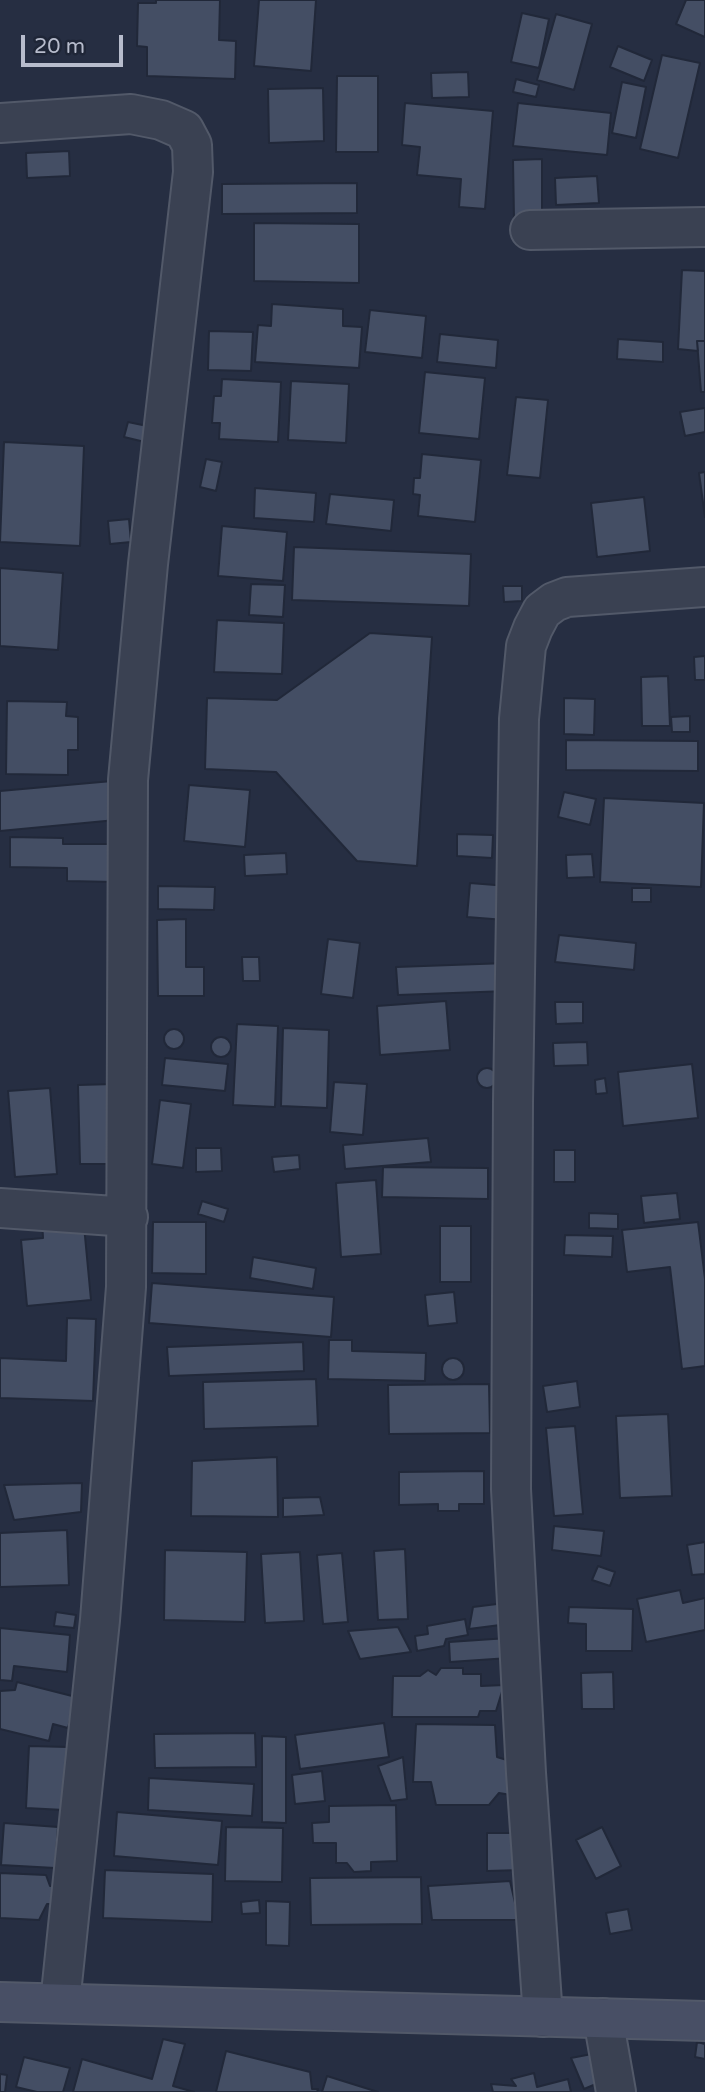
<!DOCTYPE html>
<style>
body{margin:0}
#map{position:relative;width:705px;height:2092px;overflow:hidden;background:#262e42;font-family:"Varela Round",sans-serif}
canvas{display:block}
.scale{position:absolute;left:21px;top:35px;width:102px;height:32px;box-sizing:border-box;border:4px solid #b7bccc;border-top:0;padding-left:9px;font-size:21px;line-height:24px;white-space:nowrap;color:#b7bccc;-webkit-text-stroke:5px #1f2637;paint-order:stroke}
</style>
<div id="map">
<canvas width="705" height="2092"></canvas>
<div class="scale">20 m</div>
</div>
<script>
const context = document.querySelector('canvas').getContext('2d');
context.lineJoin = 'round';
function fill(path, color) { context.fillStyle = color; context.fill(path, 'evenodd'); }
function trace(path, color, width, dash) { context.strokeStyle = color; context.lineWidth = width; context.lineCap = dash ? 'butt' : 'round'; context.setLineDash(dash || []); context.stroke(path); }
const building = new Path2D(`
 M156,0H220L219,40L236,41L235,79L147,76V47L137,46L138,3H156Z
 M259,0H316L311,71L254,66Z
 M686,0H705V37L676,24Z
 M522,13L549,19L539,68L511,62Z
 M556,14L592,24L574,90L537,80Z
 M618,46L652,60L644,81L610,67Z
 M662,55L700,63L678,158L640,149Z
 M468,72L469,97L432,98L431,73Z
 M337,76H378V152H336Z
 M516,79L539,85L536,97L513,92Z
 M622,82L646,87L636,138L612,133Z
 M323,88L324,141L269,143L268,89Z
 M405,103L493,111L485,209L459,207L461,179L417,175L420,147L402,145Z
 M518,103L611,113L607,155L513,146Z
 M69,151L70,176L27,178L26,153Z
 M542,159V218L514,219L513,160Z
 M597,176L599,203L556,205L555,178Z
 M357,183V213L222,214V184Z
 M254,223L359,224V283L254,281Z
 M682,270L705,271V341H697L698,351L678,349Z
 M272,304L343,309V326L362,327L359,368L255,362L258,325L271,326Z
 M370,310L426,316L422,358L365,352Z
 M209,331L253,332L251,371L208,370Z
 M440,334L498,340L496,368L437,362Z
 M618,339L663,342V362L617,359Z
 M697,341H705V392H701Z
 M425,372L485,378L479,439L419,433Z
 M222,379L281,382L278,442L219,439L220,423H212L214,396H221Z
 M291,381L349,384L346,443L288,440Z
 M516,397L548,400L540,478L507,475Z
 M705,408V432L685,436L680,412Z
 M128,422L152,427L149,443L124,437Z
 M4,442L84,446L80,546L0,542Z
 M422,454L481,460L475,522L418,516L420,495L413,494L414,478H420Z
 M206,459L222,462L216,491L200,487Z
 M705,472V517L699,473Z
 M255,488L316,493L314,522L254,518Z
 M330,494L394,500L391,531L326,524Z
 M644,497L650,551L597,557L591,503Z
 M129,519L131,542L110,544L108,521Z
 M222,526L287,532L283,581L218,576Z
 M294,547L471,554L469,606L292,600Z
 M0,568L63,573L58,650L0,646Z
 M251,584L285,585L283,617L249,615Z
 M503,586H522V601L504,602Z
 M217,620L284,623L282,674L214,672Z
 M370,633L432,637L417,866L357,861L276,772L205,769L207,698L277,700Z
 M705,656V680H695L694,657Z
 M668,676L670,726H642L641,677Z
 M564,698L595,699L594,735L564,734Z
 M7,701L67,702L66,716L78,717V750H68V775L6,774Z
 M690,716V732H672L671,717Z
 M566,740L698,741V771L566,770Z
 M112,781L116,820L0,831V791Z
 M189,785L250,790L245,847L184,841Z
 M564,792L596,799L590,825L558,817Z
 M604,798L704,803L701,887L600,882Z
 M457,834L493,835L492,858L457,856Z
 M10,837L63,838V844H116L115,882L67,881V868L10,867Z
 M286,853L287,874L245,876L244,855Z
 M592,854L594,877L567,878L566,855Z
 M470,883L508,886L505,920L467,917Z
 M158,886L215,887L214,910L158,909Z
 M632,888H651V902H632Z
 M186,919V967H204V996H158L157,920Z
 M559,935L636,943L634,970L555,962Z
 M328,939L360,943L353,998L321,994Z
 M242,957H259L260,981H243Z
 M507,963L508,991L398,995L396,967Z
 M446,1001L450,1050L380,1055L377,1006Z
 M555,1002H583V1023L556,1024Z
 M237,1024L278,1026L275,1107L233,1105Z
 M283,1028L329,1030L327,1108L281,1106Z
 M164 1039a10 10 0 1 1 20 0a10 10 0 1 1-20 0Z
 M211 1047a10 10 0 1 1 20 0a10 10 0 1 1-20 0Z
 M587,1042L588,1065L554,1066L553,1043Z
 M165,1058L228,1064L225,1091L162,1085Z
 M692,1064L698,1118L623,1126L618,1072Z
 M477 1078a10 10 0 1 1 20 0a10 10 0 1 1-20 0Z
 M605,1078L607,1093L596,1094L595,1080Z
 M334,1082L367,1084L363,1135L330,1132Z
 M114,1084L115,1164H80L78,1085Z
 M50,1088L57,1174L15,1177L8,1091Z
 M160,1100L191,1104L183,1168L152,1164Z
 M428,1138L431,1162L345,1169L343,1145Z
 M196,1148H221L222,1171L196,1172Z
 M554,1150H575V1182H554Z
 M299,1155L300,1169L274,1172L272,1157Z
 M383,1167L488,1168V1199L382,1197Z
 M376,1180L381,1254L341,1257L336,1183Z
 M677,1193L680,1219L644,1223L641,1196Z
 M202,1201L228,1209L224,1222L198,1214Z
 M589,1213L618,1214V1229L589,1228Z
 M83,1215L91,1300L27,1306L21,1240L43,1238L42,1218Z
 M153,1222H206V1274L152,1273Z
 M698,1222L705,1279V1366L682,1369L670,1267L627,1272L622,1230Z
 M440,1226H471V1282H440Z
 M565,1235L613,1236L612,1257L564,1255Z
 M253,1257L316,1268L313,1289L250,1278Z
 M152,1283L334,1297L331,1337L149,1323Z
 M454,1292L457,1323L428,1326L425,1295Z
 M67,1318L96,1319L93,1401L0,1398V1358L66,1361Z
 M329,1340H352V1351L426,1353L425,1381L328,1379Z
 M303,1342L304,1371L169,1376L167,1347Z
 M442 1369a11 11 0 1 1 22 0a11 11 0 1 1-22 0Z
 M316,1379L318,1426L204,1429L203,1382Z
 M577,1381L580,1407L547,1412L543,1386Z
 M489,1384L490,1433L389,1434L388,1385Z
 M668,1414L672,1496L620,1498L616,1416Z
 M575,1426L583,1514L554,1516L546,1428Z
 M277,1457L278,1517L191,1516L192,1461Z
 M484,1471V1504H459V1511H438V1504L399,1505V1472Z
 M82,1483L81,1512L14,1520L4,1485Z
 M320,1497L324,1515L283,1517V1498Z
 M554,1526L604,1531L601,1556L552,1550Z
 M67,1530L69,1585L0,1587V1533Z
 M705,1542V1574L692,1575L687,1545Z
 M405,1549L408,1619L378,1620L374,1551Z
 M165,1550L247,1552L245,1622L164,1620Z
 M300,1552L304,1621L265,1623L261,1554Z
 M342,1553L348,1622L323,1624L317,1555Z
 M598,1566L615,1572L610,1586L592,1580Z
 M680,1590L683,1603L705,1598V1630L646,1642L637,1599Z
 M505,1603L508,1624L469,1629L473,1607Z
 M569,1607L633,1609L632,1651H586V1624L568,1623Z
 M56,1612L76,1615L74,1628L54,1626Z
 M465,1619L468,1635L446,1639L444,1646L417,1651L415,1636L428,1634L427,1626Z
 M398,1627L411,1652L360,1659L348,1631Z
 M0,1628L70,1635L67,1672L14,1666L12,1681L0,1680Z
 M508,1638L509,1658L450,1662L449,1642Z
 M441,1668H463V1674H481V1686L504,1685L496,1711H480L478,1717H392L393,1676H420L428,1670L436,1675Z
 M613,1672L614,1709H582L581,1673Z
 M17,1682L76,1697L68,1728L53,1724L49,1741L0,1729V1691L15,1690Z
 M384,1723L389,1757L300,1769L295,1735Z
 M416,1724L495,1725L497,1757L520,1764L517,1796L499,1793L489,1805H436L431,1782H413Z
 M255,1733L256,1767L155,1768L154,1734Z
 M262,1736L286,1737V1823L262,1822Z
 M29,1746L68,1747L64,1810L26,1808Z
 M403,1757L407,1799L391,1801L378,1766Z
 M322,1771L325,1801L295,1804L292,1775Z
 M149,1778L254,1784L252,1816L148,1810Z
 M396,1805L397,1861L371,1862V1871L354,1872L347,1863H336V1843H313L312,1823L329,1822V1806Z
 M117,1812L222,1821L218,1865L114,1856Z
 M4,1823L58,1827L55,1868L1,1865Z
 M226,1827L283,1828L282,1882L225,1881Z
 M602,1827L621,1866L596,1879L576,1840Z
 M487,1833H522V1870L487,1871Z
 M105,1870L213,1874L212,1922L103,1918Z
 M0,1873L46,1875L50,1886H62V1904H47L39,1920L0,1918Z
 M421,1877L422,1924L311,1925L310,1878Z
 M510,1881L519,1920H432L428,1886Z
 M259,1900L260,1913L242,1914L241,1902Z
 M266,1901L290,1902L289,1946L266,1945Z
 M628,1909L632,1930L610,1934L606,1913Z
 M163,2039L185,2044L173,2086L194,2092H73L82,2059L152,2079Z
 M697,2042L705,2044V2059L695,2057Z
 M226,2051L310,2072L312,2089H318L317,2092H216Z
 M597,2053L608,2079L584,2089L571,2058Z
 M24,2057L70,2068L63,2092H37L16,2087Z
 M534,2073L537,2087L568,2079L571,2092H493L491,2084L516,2086L511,2079Z
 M0,2074L7,2075L5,2092H0Z
 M327,2076L378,2092H322Z`);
fill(building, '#444e64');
trace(building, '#212839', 2);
const street = new Path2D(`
 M0,123L131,114L161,120L184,130L192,145L193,172L148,564L128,780L126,1287L100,1620L60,2003
 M530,230L705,227
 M0,1208L128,1217
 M543,2017L526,1773L511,1489L513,1102L519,719L526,646L533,628L542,611L554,602L567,597L705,587
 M603,2018L616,2092`);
const secondary = new Path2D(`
 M0,2002L705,2021`);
trace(street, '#525969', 42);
trace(secondary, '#525969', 42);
trace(street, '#3a4152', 38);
trace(secondary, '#484f65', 38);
</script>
